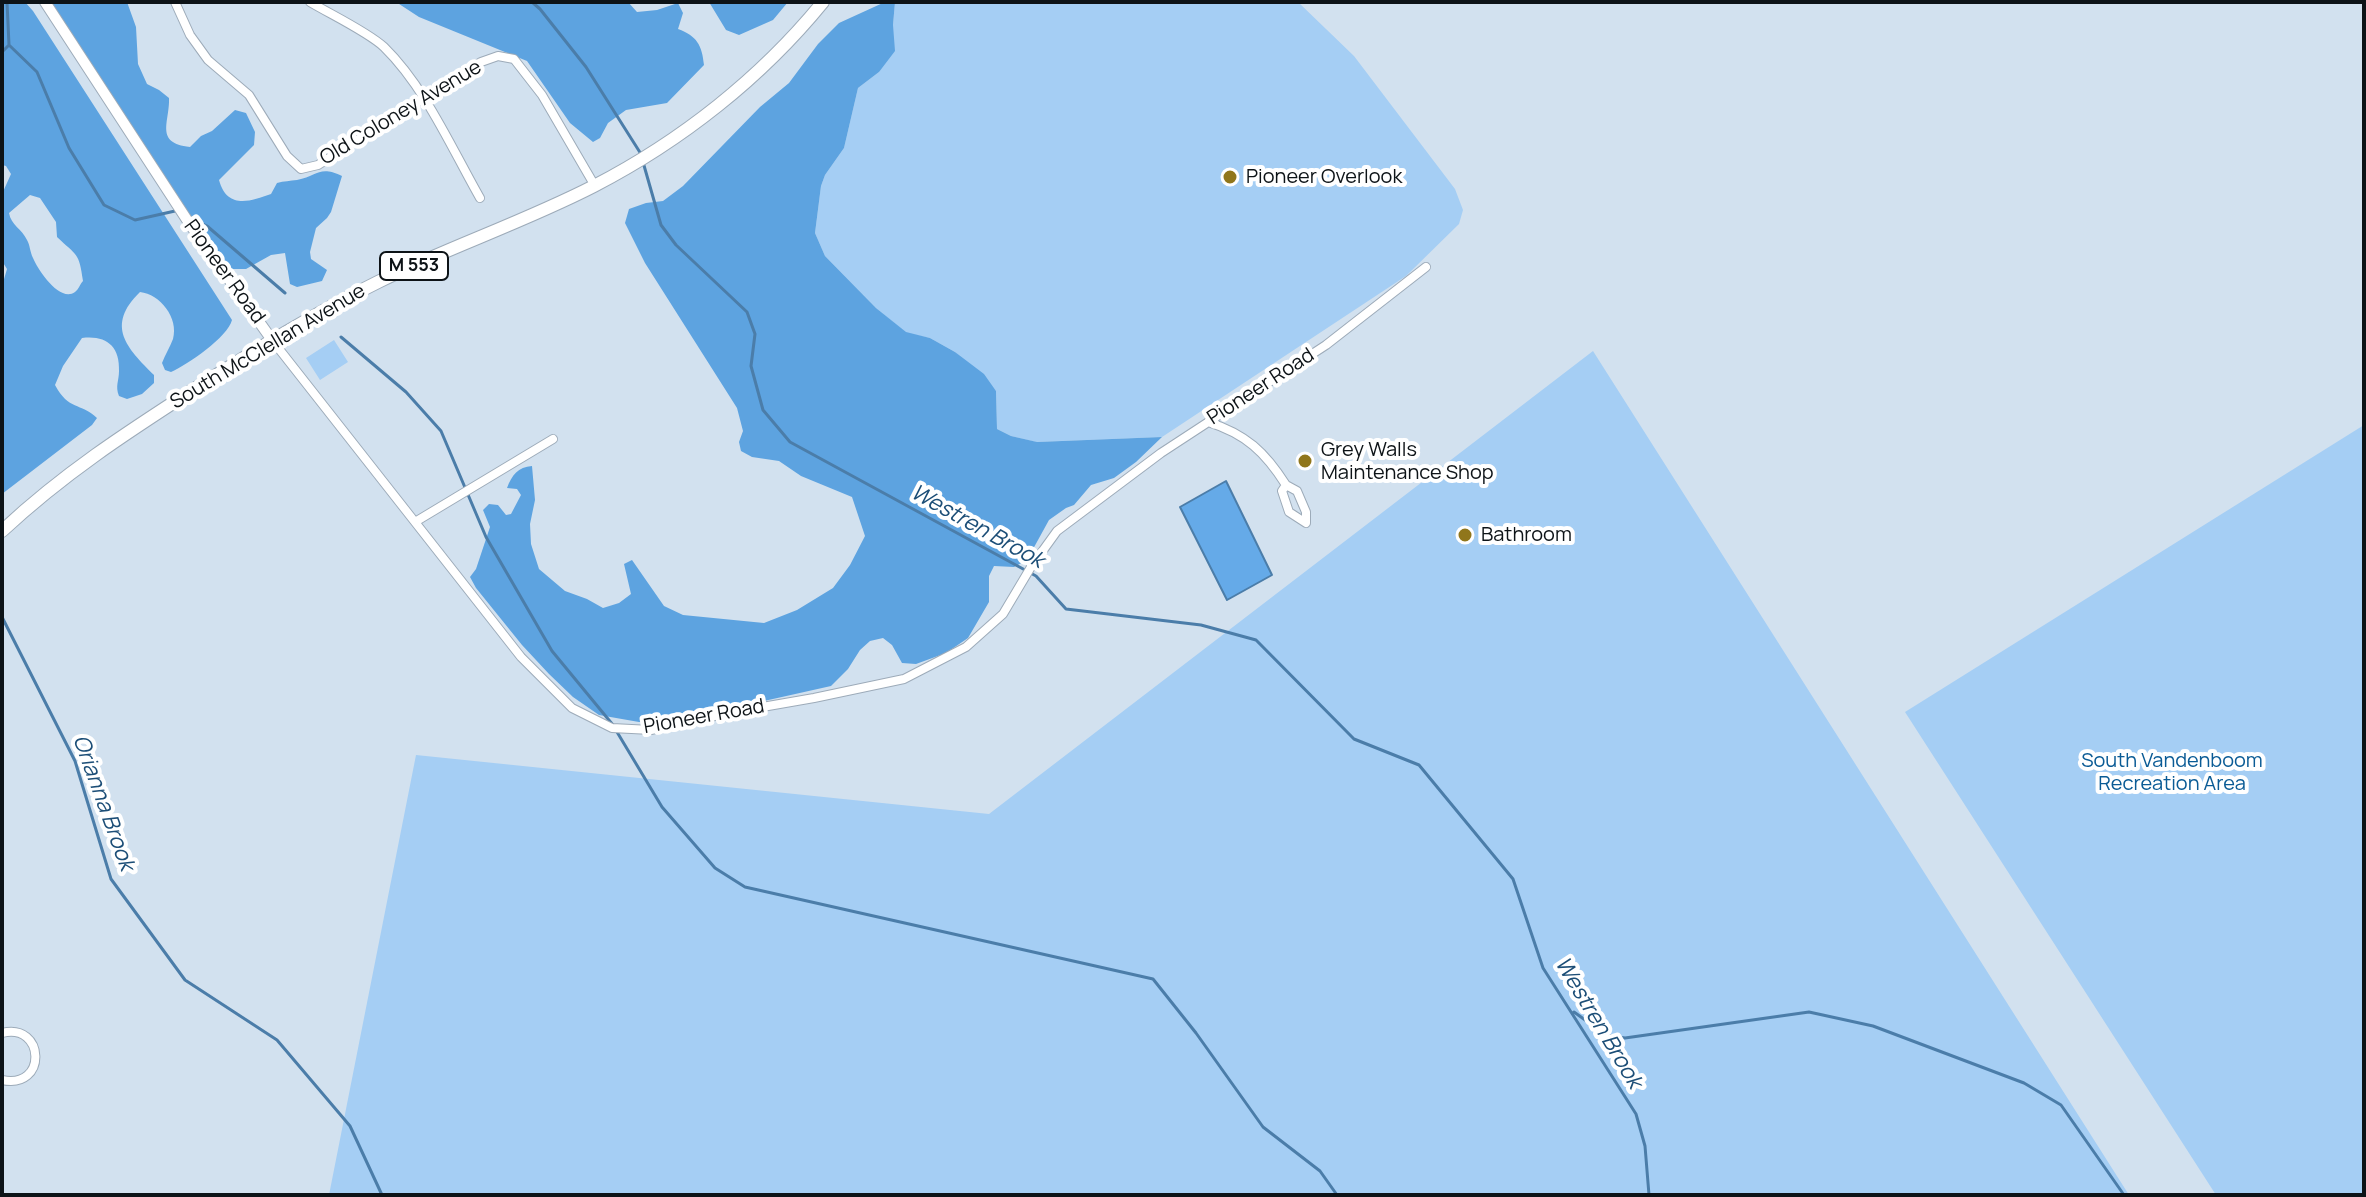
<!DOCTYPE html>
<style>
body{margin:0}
#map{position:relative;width:2366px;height:1197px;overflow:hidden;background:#d2e1ef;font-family:Manrope,sans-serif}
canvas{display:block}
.frame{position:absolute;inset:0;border:4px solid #0d1317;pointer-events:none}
</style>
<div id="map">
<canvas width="2366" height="1197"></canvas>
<div class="frame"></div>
</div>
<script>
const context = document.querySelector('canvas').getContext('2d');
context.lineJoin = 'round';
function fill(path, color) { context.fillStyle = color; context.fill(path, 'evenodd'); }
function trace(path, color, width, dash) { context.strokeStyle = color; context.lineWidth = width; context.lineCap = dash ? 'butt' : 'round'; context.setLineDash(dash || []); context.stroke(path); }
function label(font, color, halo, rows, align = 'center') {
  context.font = font + ' Manrope,sans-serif'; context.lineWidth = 8; context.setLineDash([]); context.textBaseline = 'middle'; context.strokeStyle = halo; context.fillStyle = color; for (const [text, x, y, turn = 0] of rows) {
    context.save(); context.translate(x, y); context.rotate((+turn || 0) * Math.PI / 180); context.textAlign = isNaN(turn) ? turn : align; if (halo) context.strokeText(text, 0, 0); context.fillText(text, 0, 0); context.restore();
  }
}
fill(new Path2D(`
 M895,2H1298L1354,56L1455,189L1463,210L1459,224L1406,276L1162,437L1036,442L1011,436L997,429L996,391L955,352L930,338L906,333L876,308L825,256L815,233L821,186L825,175L844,148L858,88L879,72L893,25Z
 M334,340L348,362L320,380L306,358Z
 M1593,351L2129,1195H329L416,755L989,814Z
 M2364,425V1195H2216L1905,712Z`), '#a5cef4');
fill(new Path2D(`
 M2,2H25L33,11L232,320C228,337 187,365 171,372L165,370L162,363C165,355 170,347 173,339C179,318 160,294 140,292C105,326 127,348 154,375V383L142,394L127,399L119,396C115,386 119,381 119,371C120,346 106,335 82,338L63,366L55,385C69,411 80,402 97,418L92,425L2,494V286L7,269L2,261V194L11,174L6,166L2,165ZM30,195L40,198L56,222L57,237C77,256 79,252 83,281C80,284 79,289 75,292C60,303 38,270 33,258C30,252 30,245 27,240C22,229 11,225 9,213Z
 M50,2H127L136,27L138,64L147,84L159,90L169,98C170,122 154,143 190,147L201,136L212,131L235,110L246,113L255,132L254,145L219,180C227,209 249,202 271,194L277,183C284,181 290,181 297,180C318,176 319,165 342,176L331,212L327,218L316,228L310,252L311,259L327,270L322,281L297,287L290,284L285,253L271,255L246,269H231L203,235Z
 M396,2H628L637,12L657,10L678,3L683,13L678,29C697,36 702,45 704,65L667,103L626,110L608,123L600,138L593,142L570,123L527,61L419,17Z
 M709,2H788L773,20L739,35L726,30Z
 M885,2H895L893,25L895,51L879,72L858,88L844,148L825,175L821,186L815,233L825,256L876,308L906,332L930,338L955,352L984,374L996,391L997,429L1011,436L1037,442L1162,437L1136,462L1114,478L1091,485L1074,505L1066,508L1049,520L1027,560L1014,567L994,566L989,576V602L968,638L946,653L916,664L902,663L892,645L883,638L870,641L860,650L848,669L831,686L679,720L639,722L599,715L573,697L549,674L522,645L476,588L470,577L476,569L490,527L483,510L489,504L498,505L506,515L511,514L521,495L517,489L507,488C512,475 518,467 532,466L535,500L530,524L531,544L539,569L565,591L587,599L603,608L619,603L631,594L624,564L632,560L664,606L683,615L764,623L797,610L833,588L850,565L865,536L852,497L801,476L779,461L752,457L741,451L739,442L743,431L737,408L645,263L625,223L629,209L646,203L663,201L683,186L760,107L789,83L818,44L839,23Z`), '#5da3e0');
const water = new Path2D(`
 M1226,481L1272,575L1227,600L1180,507Z`);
fill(water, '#65aae8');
trace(water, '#4b7da9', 2);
trace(new Path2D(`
 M532,2L540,9L586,67L641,154
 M9,45L37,72L69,148L104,205L135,220L175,211
 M2,52L9,45L7,2
 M643,162L661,225L676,245L747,312L755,334L751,366L763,410L790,442L1036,576L1066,609L1201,625L1256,640L1354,739L1419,765L1513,879L1543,968L1636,1114L1645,1146L1649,1195
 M196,221L207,226L285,293
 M341,337L406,392L441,431L486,537L552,651L613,725
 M2,617L75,761L111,879L185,980L277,1040L350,1126L382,1195
 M617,732L662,807L715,868L745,887L1153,979L1196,1033L1263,1127L1320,1171L1337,1195
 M1574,1012L1606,1035L1625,1038L1809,1012L1873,1026L2024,1083L2061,1105L2124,1195`), '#4b7da9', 3);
const minor = new Path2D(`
 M175,2L190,35L208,60L249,95L287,156L301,169L318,165L481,62L498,56L514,59L542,95L595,186
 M310,2C330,14 368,32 384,47C425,87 452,149 480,198
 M272,340L521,657L572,708L612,728L651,730L728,713L814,698L904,679L966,647L1003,614L1031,567L1057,531L1161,453L1326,345L1426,267
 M1208,422C1246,434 1265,452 1286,485L1282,491L1289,512L1306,523V512L1297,491L1286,485
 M415,522L553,439
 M2,1033C45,1022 48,1090 2,1080`);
const tertiary = new Path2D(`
 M45,2L189,223L272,340`);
const primary = new Path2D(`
 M2,531C63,474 126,433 196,388C256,350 315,313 378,282C449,247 524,222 594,186C681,141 761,78 823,2`);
trace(minor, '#9dabb9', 10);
trace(tertiary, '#9dabb9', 12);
trace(primary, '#9dabb9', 14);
trace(minor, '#fff', 8);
trace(tertiary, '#fff', 10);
trace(primary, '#fff', 12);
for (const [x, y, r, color] of [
 [1230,177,8,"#90761b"],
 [1305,461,8,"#90761b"],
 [1465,535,8,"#90761b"]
]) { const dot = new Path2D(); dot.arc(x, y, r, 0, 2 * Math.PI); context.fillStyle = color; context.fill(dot); trace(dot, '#fff', 3); }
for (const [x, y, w] of [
 [414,266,68]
]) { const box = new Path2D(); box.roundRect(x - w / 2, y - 14, w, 28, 6); context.fillStyle = '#fff'; context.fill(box); trace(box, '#0d1317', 2); }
label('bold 18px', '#0d1317', null, [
 ["M 553",414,266]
]);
label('20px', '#0d1317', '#fff', [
 ["Old Coloney Avenue",401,113,-31],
 ["Pioneer Road",224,272,54],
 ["South McClellan Avenue",268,347,-31],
 ["Pioneer Road",1261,387,-33],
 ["Pioneer Road",704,717,-10]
]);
label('20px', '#0d1317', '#fff', [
 ["Pioneer Overlook",1246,177],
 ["Grey Walls",1321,450],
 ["Maintenance Shop",1321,473],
 ["Bathroom",1481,535]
], 'left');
label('20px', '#0a5b95', '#fff', [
 ["South Vandenboom",2172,761],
 ["Recreation Area",2172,784]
]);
label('italic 22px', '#1c4e77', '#fff', [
 ["Westren Brook",977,527,29],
 ["Orianna Brook",103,803,70],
 ["Westren Brook",1598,1023,59]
]);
</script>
